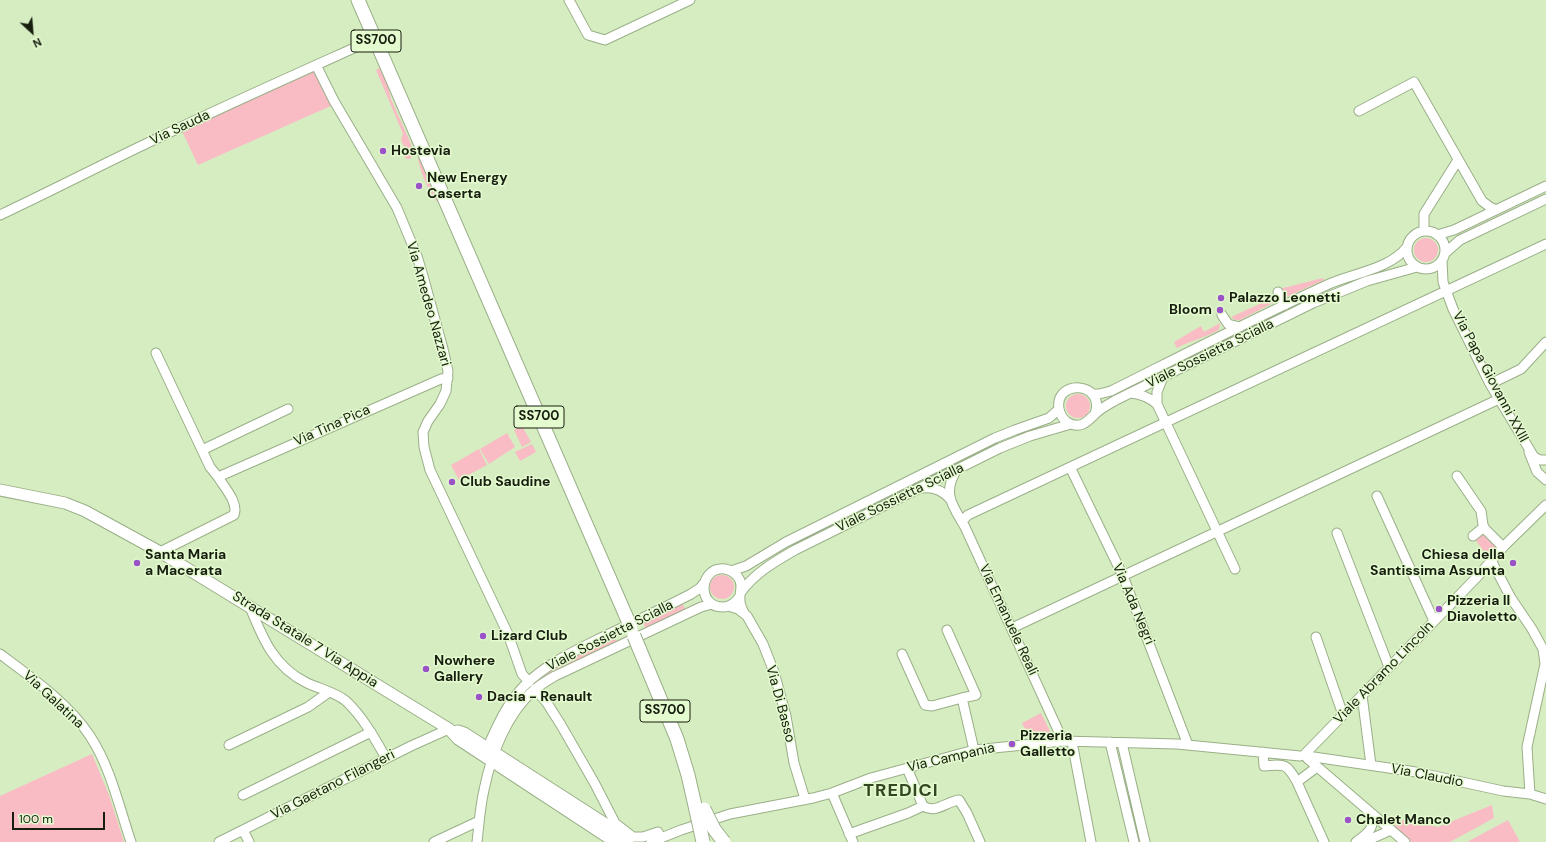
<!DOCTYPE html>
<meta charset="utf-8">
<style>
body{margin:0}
#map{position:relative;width:1546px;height:842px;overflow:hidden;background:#d6edc2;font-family:"DM Sans",sans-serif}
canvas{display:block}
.north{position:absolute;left:12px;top:12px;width:40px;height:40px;-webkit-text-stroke:3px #e4facf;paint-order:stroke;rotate:154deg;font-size:11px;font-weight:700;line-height:16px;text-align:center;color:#171e0f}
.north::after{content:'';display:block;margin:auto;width:14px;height:18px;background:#171e0f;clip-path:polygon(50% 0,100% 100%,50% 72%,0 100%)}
.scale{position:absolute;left:12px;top:812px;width:93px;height:18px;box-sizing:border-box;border:2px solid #171e0f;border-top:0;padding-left:5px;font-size:12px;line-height:14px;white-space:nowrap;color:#171e0f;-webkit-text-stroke:3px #e4facf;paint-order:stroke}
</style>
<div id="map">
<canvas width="1546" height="842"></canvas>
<div class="north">N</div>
<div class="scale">100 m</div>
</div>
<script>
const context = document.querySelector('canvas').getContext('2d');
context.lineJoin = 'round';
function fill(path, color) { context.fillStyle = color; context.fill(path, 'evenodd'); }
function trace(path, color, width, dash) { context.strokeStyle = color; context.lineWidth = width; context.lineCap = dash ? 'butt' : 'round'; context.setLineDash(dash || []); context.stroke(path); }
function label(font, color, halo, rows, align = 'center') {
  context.font = font + ' "DM Sans",sans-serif'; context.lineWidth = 3; context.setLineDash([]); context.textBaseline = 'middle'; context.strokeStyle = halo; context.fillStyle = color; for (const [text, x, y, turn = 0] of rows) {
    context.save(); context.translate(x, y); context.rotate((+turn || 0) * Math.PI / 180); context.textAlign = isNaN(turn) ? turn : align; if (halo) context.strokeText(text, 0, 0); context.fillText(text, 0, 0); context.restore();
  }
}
fill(new Path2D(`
 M381,67L388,85L391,99L411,144L413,154L410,159H407L403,156L410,152L405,146L404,147L401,139L403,134L376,70Z
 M312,70L315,71L333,105L198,165L181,129Z
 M418,154L441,205C431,199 417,166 418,154Z
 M1414 250a12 12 0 1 1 24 0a12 12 0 1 1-24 0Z
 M1323,278L1324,280L1284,298L1279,289Z
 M1277,296L1279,300L1240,320H1235L1231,317Z
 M1220,323L1219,330C1205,338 1191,340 1177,348L1174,342L1201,326L1204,332Z
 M1066 406a12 12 0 1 1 24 0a12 12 0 1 1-24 0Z
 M522,426L531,442L522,447L514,430Z
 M507,433L515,447L489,464L480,449Z
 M532,444L536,452L520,461L515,452Z
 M479,449L487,465L459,480L451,465Z
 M1483,532L1496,547V550L1488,557L1475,539Z
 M710 587a12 12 0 1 1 24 0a12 12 0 1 1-24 0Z
 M682,603L686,610L646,629L642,621Z
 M613,635L618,643L536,684L535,683C559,663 586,650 613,635Z
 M1041,713L1053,737L1030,739L1022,723Z
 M92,754L109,795L124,842H0V796Z
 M1492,805L1494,818L1450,842H1411L1393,827L1403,820L1438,827Z
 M1508,820L1520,842H1467Z`), '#f9bcc4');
const minor = new Path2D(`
 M569,0L588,35L605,40L690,0
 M316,65L334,101L397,208L417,256L423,276L443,349L448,371L446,391L440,404L428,421L423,432L424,447L430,470L508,634L522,674L529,682
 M1359,111L1414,82L1482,201L1490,207L1496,210
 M0,215C53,190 105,163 158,138C226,105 294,75 363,44
 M1424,231V214L1458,160
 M1407 250a19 19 0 1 1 38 0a19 19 0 1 1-38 0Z
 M1437,235L1454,230L1546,186
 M1445,253L1460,240L1546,199
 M1442,260L1443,282L1453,309L1490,384L1534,457L1540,460H1546
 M1278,292L1285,305
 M1222,315L1228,324L1240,327
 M156,353L210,467L218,477
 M1163,377L1157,392V404L1235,569
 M1490,384L1521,369L1546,342
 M1130,393C1141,394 1149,397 1157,404
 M1092,394H1099L1111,391C1183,355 1255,318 1329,284C1354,273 1390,269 1407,247
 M1095,414C1106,381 1054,379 1059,409C1060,414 1063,419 1067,422C1080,430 1087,422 1095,414C1101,408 1109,404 1116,400L1313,303L1367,281L1417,267
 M202,450L288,409
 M1529,452L1537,472L1546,480
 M1070,467L1123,576L1188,745
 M956,471C942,494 953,506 965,527L1063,741
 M1457,476L1481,511L1483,525L1485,529L1503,547
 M923,488C935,487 943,491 951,500
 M1377,496L1434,621
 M962,521L968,515L1546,244
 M1337,533L1389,667
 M1473,536L1484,527
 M160,552L234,515C239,503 224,487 218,477L441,379L448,378
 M1492,562L1511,598L1532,629L1543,649L1545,664L1527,747L1530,794
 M731,571L746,566L786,542L995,438L1015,430L1049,418L1059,409
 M741,592C755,573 774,562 795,550L1000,448L1030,436L1071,424
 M740,596C736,602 730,607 723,607C696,607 699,566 725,569C730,570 735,573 738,577C744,585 739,592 740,601C740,605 742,609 744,613
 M728,606L738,609L747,616L763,644L774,672L786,716L794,763L805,799
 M250,607C263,639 274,667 307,683C320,689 335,692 346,701C363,717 375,739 386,758
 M1012,628L1499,399
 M947,630L976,695L962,698
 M1316,637L1343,715
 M0,654C31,677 69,704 90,736C111,768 119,807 131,842
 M902,654L925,705L932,706L962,698L974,750
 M535,689L547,703L561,725L595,784L615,823L633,837H643L658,832L660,837
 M1362,695L1371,765
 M1072,742L1091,842
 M1110,742L1134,842
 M1122,743L1145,842
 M229,745L308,707L329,692
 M1263,752L1264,766C1284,764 1287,763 1297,782
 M485,753C496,729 505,706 523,687C546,663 579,649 609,634C636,621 664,608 691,594L700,588L704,583
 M1305,754L1478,576L1505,545L1546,505
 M1307,756L1416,772L1503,791L1530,794L1546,799
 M1307,758L1405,842
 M1317,767L1297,782L1324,842
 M907,768L923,806
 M832,793L853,842
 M243,795L371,732
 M923,806C936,814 945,802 959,800L967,813L980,842
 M243,830L249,842
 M849,834L908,813L923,806
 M219,842L411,746L449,729
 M434,842L479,821
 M477,842C479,825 480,807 484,790C491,755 507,713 534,690C541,684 548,680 555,676L701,607L712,604
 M651,842L681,830L730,814L813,798L832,793L871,778L974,750L1063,741L1177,744L1300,756
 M1356,842C1368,833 1375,829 1371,814
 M1364,842L1391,830`);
const major = new Path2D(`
 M0,490L65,503L85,511L160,552L449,729L458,739L615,842
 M453,732L458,731L464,733L607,825L628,842`);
const highway = new Path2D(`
 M358,0L626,616
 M639,648L677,739L688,775L696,810`);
trace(minor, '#9aaf87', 11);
trace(major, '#9aaf87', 13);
trace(highway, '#9aaf87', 15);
trace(minor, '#fff', 9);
trace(major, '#fff', 11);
trace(highway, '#fff', 13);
const minorBridge = new Path2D(`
 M363,44L386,35`);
const highwayBridge = new Path2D(`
 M626,616L631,628
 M634,636L639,648
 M704,809L714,829L724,842
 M696,810L703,842`);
trace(minorBridge, '#9aaf87', 11, []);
trace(highwayBridge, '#9aaf87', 15, []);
trace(minorBridge, '#fff', 9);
trace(highwayBridge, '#fff', 13);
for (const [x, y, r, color] of [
 [383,151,4,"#9953c7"],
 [419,186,4,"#9953c7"],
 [1221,298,4,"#9953c7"],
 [1220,310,4,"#9953c7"],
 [452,482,4,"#9953c7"],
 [137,563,4,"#9953c7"],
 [1513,563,4,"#9953c7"],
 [1439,609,4,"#9953c7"],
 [483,636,4,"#9953c7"],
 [426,669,4,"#9953c7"],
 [479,697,4,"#9953c7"],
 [1012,744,4,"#9953c7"],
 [1348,820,4,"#9953c7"]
]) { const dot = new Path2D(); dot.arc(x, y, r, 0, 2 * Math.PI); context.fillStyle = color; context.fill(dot); trace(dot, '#e4facf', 1.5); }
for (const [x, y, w] of [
 [376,41,50],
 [539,417,50],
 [665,711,50]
]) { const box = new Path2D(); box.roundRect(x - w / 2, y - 11, w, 22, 3); context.fillStyle = '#e4facf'; context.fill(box); trace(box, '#171e0f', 1); }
label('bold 13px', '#171e0f', null, [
 ["SS700",376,41],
 ["SS700",539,417],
 ["SS700",665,711]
]);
label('14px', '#171e0f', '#e4facf', [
 ["Via Sauda",180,128,-25],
 ["Via Amedeo Nazzari",428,304,74],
 ["Viale Sossietta Scialla",1210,354,-26],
 ["Via Papa Giovanni XXIII",1490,377,62],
 ["Via Tina Pica",332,426,-24],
 ["Viale Sossietta Scialla",900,498,-26],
 ["Via Ada Negri",1133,604,67],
 ["Via Emanuele Reali",1008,620,65],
 ["Viale Sossietta Scialla",610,636,-27],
 ["Strada Statale 7 Via Appia",305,640,32],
 ["Viale Abramo Lincoln",1384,673,-46],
 ["Via Galatina",53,700,43],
 ["Via Di Basso",780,704,75],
 ["Via Campania",951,758,-13],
 ["Via Claudio",1427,776,11],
 ["Via Gaetano Filangeri",333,785,-27]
]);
label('bold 14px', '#171e0f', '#e4facf', [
 ["Hostevìa",391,151],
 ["New Energy",427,178],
 ["Caserta",427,194],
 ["Palazzo Leonetti",1229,298],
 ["Bloom",1212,310,"right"],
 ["Club Saudine",460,482],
 ["Santa Maria",145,555],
 ["a Macerata",145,571],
 ["Chiesa della",1505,555,"right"],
 ["Santissima Assunta",1505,571,"right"],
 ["Pizzeria Il",1447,601],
 ["Diavoletto",1447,617],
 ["Lizard Club",491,636],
 ["Nowhere",434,661],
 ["Gallery",434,677],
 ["Dacia - Renault",487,697],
 ["Pizzeria",1020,736],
 ["Galletto",1020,752],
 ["Chalet Manco",1356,820]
], 'left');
context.letterSpacing = '1px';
label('bold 18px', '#344521', '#e4facf', [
 ["TREDICI",901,791]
]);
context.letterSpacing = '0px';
</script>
